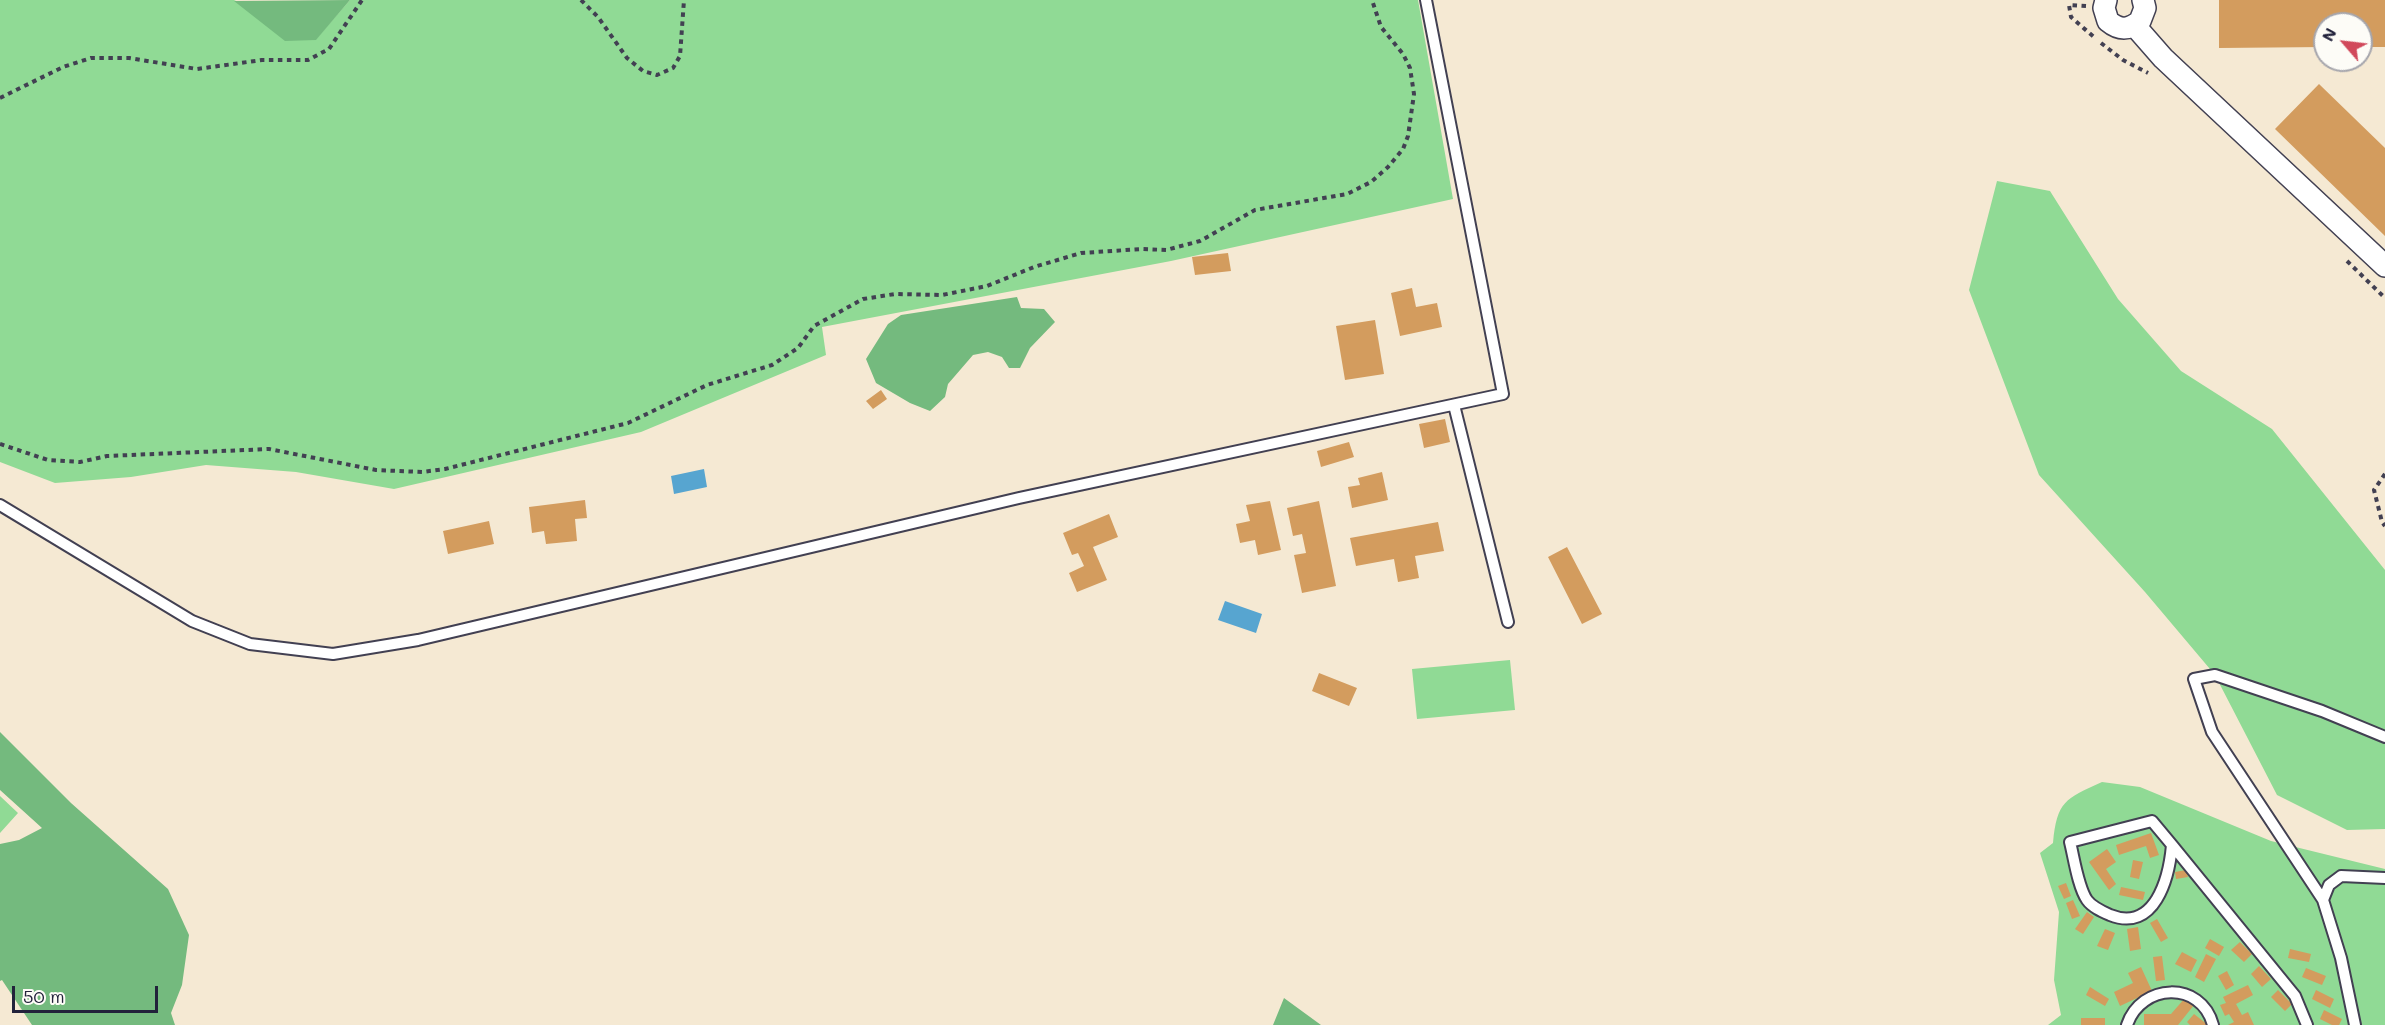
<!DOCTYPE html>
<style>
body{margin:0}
#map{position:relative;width:2385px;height:1025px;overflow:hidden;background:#f5e9d3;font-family:Mali,sans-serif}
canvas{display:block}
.north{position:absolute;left:2313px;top:12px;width:60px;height:60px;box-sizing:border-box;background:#fdfcf7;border:2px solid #a5a5ac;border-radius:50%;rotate:298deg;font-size:16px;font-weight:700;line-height:24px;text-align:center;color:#22223b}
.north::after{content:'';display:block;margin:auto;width:21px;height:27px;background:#d1495b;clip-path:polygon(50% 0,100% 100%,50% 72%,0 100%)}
.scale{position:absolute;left:12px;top:986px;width:146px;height:27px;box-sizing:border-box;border:3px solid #22223b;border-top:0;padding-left:8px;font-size:18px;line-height:21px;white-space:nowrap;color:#22223b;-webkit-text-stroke:4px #fdfcf7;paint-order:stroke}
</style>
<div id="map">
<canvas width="2385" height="1025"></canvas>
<div class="north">N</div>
<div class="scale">50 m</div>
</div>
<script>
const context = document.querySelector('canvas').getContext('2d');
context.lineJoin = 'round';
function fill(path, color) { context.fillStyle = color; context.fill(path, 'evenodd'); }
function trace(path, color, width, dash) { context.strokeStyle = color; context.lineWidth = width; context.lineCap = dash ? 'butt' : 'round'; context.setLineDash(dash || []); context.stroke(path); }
fill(new Path2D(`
 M0,0H234L316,39L350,0H1418L1453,199L1171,261L822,327L826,355L641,432L394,489L296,472L206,465L131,477L55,483L0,462Z
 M1997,181L2050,191L2118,299L2181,371L2272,429L2385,570V829L2347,830L2277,795L2215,675L2145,592L2039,475L1969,290Z
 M1510,660L1515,710L1417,719L1412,669Z
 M2102,782L2140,787L2271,841L2385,869V1025H2048L2061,1015L2054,980L2059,912L2040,853L2053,843C2057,801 2065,799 2102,782Z
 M0,796L18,813L0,833Z`), '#90da95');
fill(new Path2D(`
 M350,0L316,40L285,41L234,1Z
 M1017,297L1021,308L1044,309L1055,322L1030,348L1020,368H1009L1002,357L988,352L973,355L948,384L945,397L930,411L910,403L876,383L866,359L888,324L901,315Z
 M0,732L71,803L168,889L189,935L182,985L171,1013L175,1025H32L2,980L0,981V844L19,840L42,828L0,790Z
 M1284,998L1321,1025H1273Z`), '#74ba7e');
fill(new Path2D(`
 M704,469L707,487L674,494L671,476Z
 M1225,601L1262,614L1256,633L1218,620Z`), '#57a5d0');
fill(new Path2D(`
 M2219,0H2385V47H2361V24H2325V47L2219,48Z
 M2319,84L2385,148V236L2275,129Z
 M1228,253L1231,271L1195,275L1192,257Z
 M1412,288L1416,307L1437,303L1442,327L1400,336L1391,293Z
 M1375,320L1384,374L1345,380L1336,326Z
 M881,390L887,399L873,409L866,401Z
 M1445,419L1450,442L1424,448L1419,424Z
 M1349,442L1354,457L1321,467L1317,451Z
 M1382,472L1388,500L1352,508L1348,487L1360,485L1358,478Z
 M585,500L587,518L575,519L577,541L546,544L544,531L532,533L529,507Z
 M1270,501L1281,550L1258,555L1255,540L1240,543L1236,524L1250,521L1246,505Z
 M1319,501L1336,586L1302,593L1294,555L1306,553L1302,534L1293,536L1287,508Z
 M1109,514L1118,537L1093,547L1107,580L1077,592L1069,573L1084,566L1078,553L1072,555L1063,533Z
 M489,521L494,544L448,554L443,531Z
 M1438,522L1444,551L1415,556L1419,578L1398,582L1394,559L1356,566L1350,538Z
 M1567,547L1602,614L1582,624L1548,557Z
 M1319,673L1357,688L1349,706L1312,691Z
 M2151,833L2159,855L2150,858L2146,846L2119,855L2116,845Z
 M2107,849L2116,862L2106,869L2116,884L2109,890L2089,862Z
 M2133,860L2143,862L2139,879L2130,877Z
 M2186,870L2188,877L2176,879L2175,872Z
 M2066,883L2071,896L2064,899L2058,886Z
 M2121,887L2145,892L2143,900L2119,895Z
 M2073,900L2080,916L2072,919L2066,903Z
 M2087,912L2094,917L2083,934L2075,929Z
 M2157,919L2168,938L2161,942L2150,923Z
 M2138,927L2141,949L2130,951L2127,929Z
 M2105,929L2115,933L2108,950L2097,946Z
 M2210,939L2224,947L2219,956L2205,948Z
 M2240,942L2252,954L2244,962L2231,950Z
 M2290,949L2311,954L2309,962L2288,958Z
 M2182,952L2197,960L2191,972L2175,964Z
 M2206,954L2216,959L2204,982L2195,977Z
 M2162,956L2165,980L2156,981L2153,957Z
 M2259,966L2271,979L2262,987L2251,974Z
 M2141,967L2152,991L2120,1006L2114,992L2133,983L2128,973Z
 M2306,968L2326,976L2322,985L2302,977Z
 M2227,971L2234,985L2226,990L2218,976Z
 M2248,985L2253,995L2236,1004L2242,1015L2248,1012L2254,1025H2228L2234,1022L2229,1014L2225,1016L2220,1005L2226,1003L2223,997Z
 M2090,987L2109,999L2105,1006L2086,995Z
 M2278,990L2292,1004L2285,1011L2271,997Z
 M2316,990L2334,999L2330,1008L2312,999Z
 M2185,998L2194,1005L2178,1025H2144V1014H2171Z
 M2324,1010L2342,1019L2339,1025H2332L2320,1019Z
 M2194,1014L2208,1025H2190L2187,1022Z
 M2081,1018H2105V1025H2081Z`), '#d39c5e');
const lane = new Path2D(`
 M1454,405L1508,622
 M0,505L192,621L250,644L333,654L418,640L1019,498L1503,394L1426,0
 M2172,845C2169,878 2155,933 2110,915C2101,911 2092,907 2087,900C2078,887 2074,858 2070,842L2152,821L2172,845L2295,996L2307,1025
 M2323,900L2329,885L2341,876L2385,878
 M2127,1025C2141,983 2201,980 2213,1025
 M2355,1025L2341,958L2323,900L2212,732L2194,679L2215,675L2322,711L2385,737`);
const street = new Path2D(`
 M2106,0L2104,8L2108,21C2120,31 2129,30 2140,21L2145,8L2143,0
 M2135,26L2163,58L2385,266`);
trace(lane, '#424052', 14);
trace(street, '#424052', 24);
trace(new Path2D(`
 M581,0L598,17L627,58L643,71L657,75L673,68L680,56L684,0
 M2086,6L2069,5L2071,17L2095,38
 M2101,43L2123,60L2148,73
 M0,98L63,67L91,58H129L197,69L262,60H308L329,49L362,0
 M2347,261L2385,298
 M0,444L48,460L80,462L107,456L269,449L376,470L422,472L445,469L628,423L707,385L772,365L798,348L814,326L863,299L895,294L942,295L987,286L1034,267L1081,253L1142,249L1166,250L1200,241L1255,210L1347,194L1371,182L1388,167L1403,149L1408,136L1414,94L1410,68L1403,54L1381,27L1372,0
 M2385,474L2374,490L2382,522L2385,526`), '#424052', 4, [4.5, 4.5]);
trace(lane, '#fff', 10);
trace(street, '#fff', 21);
</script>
